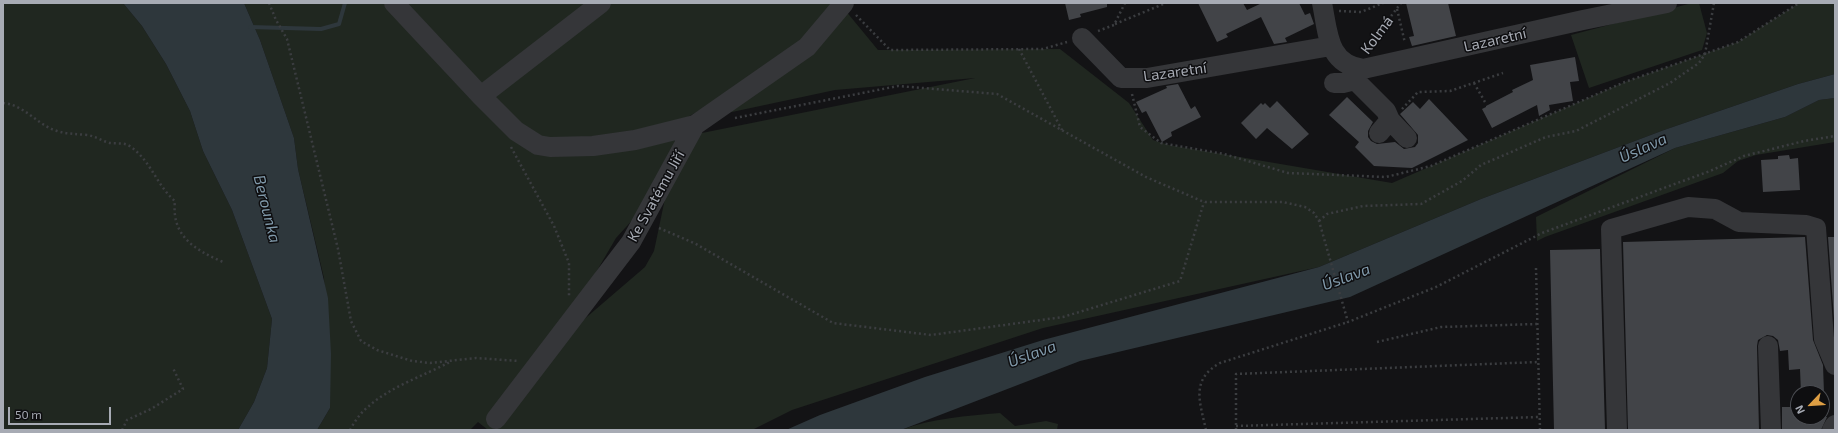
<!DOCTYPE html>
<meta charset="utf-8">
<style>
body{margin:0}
#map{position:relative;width:1838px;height:433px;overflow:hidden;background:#131315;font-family:"Exo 2",sans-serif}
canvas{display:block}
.frame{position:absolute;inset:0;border:4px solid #a7abb4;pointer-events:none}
.north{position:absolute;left:1790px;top:385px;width:40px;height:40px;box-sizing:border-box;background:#0e0e10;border:1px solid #4b4d52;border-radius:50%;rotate:245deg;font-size:11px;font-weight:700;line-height:16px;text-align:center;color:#a7abb4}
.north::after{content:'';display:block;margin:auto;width:14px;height:18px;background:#dd9e44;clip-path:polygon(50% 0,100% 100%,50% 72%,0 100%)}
.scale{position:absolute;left:8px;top:407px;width:103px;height:18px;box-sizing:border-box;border:2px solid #a7abb4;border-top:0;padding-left:5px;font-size:12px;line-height:14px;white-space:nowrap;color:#a7abb4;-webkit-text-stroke:3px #0e0e10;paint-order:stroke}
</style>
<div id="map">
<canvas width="1838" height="433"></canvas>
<div class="frame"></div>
<div class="north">N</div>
<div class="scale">50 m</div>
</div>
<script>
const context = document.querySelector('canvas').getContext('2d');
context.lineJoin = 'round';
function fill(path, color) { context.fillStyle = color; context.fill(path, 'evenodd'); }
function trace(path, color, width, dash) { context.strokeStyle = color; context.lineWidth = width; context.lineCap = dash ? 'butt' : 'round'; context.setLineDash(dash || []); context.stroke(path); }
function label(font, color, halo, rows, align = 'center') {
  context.font = font + ' "Exo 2",sans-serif'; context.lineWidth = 3; context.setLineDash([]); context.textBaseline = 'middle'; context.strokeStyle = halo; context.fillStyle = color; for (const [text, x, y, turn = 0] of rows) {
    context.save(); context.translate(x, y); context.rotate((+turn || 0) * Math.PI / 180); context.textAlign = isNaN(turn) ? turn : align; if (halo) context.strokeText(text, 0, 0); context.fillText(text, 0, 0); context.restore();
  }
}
fill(new Path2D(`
 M3,3H123L142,26L166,64L190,111L203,151L232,210L272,319L267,368L254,402L238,430H3Z
 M244,3H832L800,43L704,108L677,123L645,132L525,145L676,138L665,169L636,216L616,238L553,346L645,267L654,251L667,189L697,134L975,78L835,90L732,112L726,108L845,10L878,50L1060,49L1129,103L1153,140L1169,145L1392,183L1625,82L1738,42L1799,3H1835V74L1798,84L1664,130L1481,199L1319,267L1043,328L792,410L752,430H488L478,422L470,430H317L330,408L324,278L298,169L294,138L260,40Z
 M1692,3H1699L1707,33L1702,50L1589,88L1571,35Z
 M1835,98V142L1756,155L1738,161L1723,173L1545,237L1537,241L1536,217L1675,148L1785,117L1819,100Z
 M1000,413L1015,426L1046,421L1058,424L1057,430H901C932,418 967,416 1000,413Z`), '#202720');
fill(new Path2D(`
 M123,3H244L260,40L294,138L298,169L328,298L331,354L330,408L317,430H238L254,402L267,368L272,319L232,210L203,151L190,111L166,64L142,26Z
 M1835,74V98L1819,100L1785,117L1675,148L1350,297L1080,361L901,430H786L820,415L925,377L1043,340L1319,267L1481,199L1664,130L1798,84Z`), '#2e373c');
trace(new Path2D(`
 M250,27L321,29L339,24L345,3`), '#2e373c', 4);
fill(new Path2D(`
 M1065,3H1107V7L1080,14L1081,17L1069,20Z
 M1198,3H1243L1247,10L1262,3H1299L1305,15L1310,13L1314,24L1285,38L1287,42L1274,44L1261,17L1226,34L1228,37L1217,42Z
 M1406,3H1448L1456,36L1412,46L1409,37L1414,36Z
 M1575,57L1579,81L1570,82L1573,101L1549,105L1550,110L1539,116L1537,105L1492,128L1482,109L1486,107V106L1513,92L1512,90L1533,80L1530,65Z
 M1178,84L1191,109L1195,106L1201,117L1171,132L1172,136L1162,142L1146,111L1142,113L1136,102L1167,88L1166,86Z
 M1347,97L1373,122L1368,131V137L1371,141L1377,144L1395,142L1404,149L1415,147L1418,143V135L1400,114L1413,102L1420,109L1429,99L1468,140L1412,168L1374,166L1355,147L1359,142L1329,115Z
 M1277,101L1309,134L1292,149L1267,128L1256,139L1241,123L1261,103L1263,105L1265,103L1270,108Z
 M1789,155L1790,159L1798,158L1800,190L1763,192L1761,160L1778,159V156Z
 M1805,237L1813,340L1823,365L1824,393H1801L1800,369L1789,370L1788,350L1780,351L1778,340L1773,336L1767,335L1758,340L1757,346L1759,430H1628L1623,242Z
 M1828,237H1835V332Z
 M1600,249L1605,430H1554L1550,250Z
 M1782,407H1798V417H1827L1821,430H1782Z`), '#424448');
trace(new Path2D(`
 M269,3L276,20L287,39L338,249L351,321L361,341L377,350L412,361L430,363L476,358L519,361
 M1397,9L1405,43
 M1339,11L1361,12L1383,3
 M856,15L890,50L1043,49L1067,42
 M1115,24L1166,3
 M1098,31L1114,25L1125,3
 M1019,49L1062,130
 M1364,52L1401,3
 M1474,83L1485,102
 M1132,94L1140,127L1161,143L1224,154L1288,173L1386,177L1431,166L1625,82L1738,42L1799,3
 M3,103C25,105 37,125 57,131C67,134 76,134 87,135C95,136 102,141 110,143C117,144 125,142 131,147C151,161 157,186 175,201C171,236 195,250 223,262
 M1402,109L1418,92L1450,91L1503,73
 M735,118L898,86L997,94L1146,177L1204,202H1283L1305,207L1314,213L1319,221L1348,322L1436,287L1542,233L1710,171L1744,156L1804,141L1835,136
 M511,147L554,226L569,263V296
 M1319,221L1327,214L1363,206L1421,204L1462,181L1481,165L1546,137L1576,131L1670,83L1699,63L1705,54L1714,3
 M659,228L696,244L833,323L931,335L1063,317L1180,281L1204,202
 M1536,268L1540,430
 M1377,342L1441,327L1537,324
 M1236,426L1539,417
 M122,430L127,420L151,409L183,389L173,368
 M350,430C355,421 361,412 369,406C390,387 425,375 450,362
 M1206,430C1200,402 1190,380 1220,363L1348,322
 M1236,430V374L1538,362`), '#3b3d40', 2.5, [2, 3]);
trace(new Path2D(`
 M394,3L481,96L516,131L538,145L550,147L593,146L635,140L695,125
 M1322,3C1328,32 1327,64 1363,69L1583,20L1667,3
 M1082,38L1121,78H1147L1331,46
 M1334,83H1343L1355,80L1386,111L1390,120L1379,133
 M481,96L601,3
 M1390,120L1407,138
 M1768,346L1771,430
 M496,419L631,242L695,125L807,47L844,3
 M1617,430L1611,229L1688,207L1715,209L1739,222L1806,225L1816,228L1824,339L1835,365
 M1832,430L1835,425`), '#353639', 20);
label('15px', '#a7abb4', '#0e0e10', [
 ["Kolmá",1377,35,-53],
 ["Lazaretní",1495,40,-13],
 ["Lazaretní",1175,72,-8],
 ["Ke Svatému Jiří",656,196,-61]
]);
label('italic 16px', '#819aab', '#0e0e10', [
 ["Úslava",1643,148,-24],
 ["Berounka",267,209,76],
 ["Úslava",1346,277,-20],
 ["Úslava",1032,354,-20]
]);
</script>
